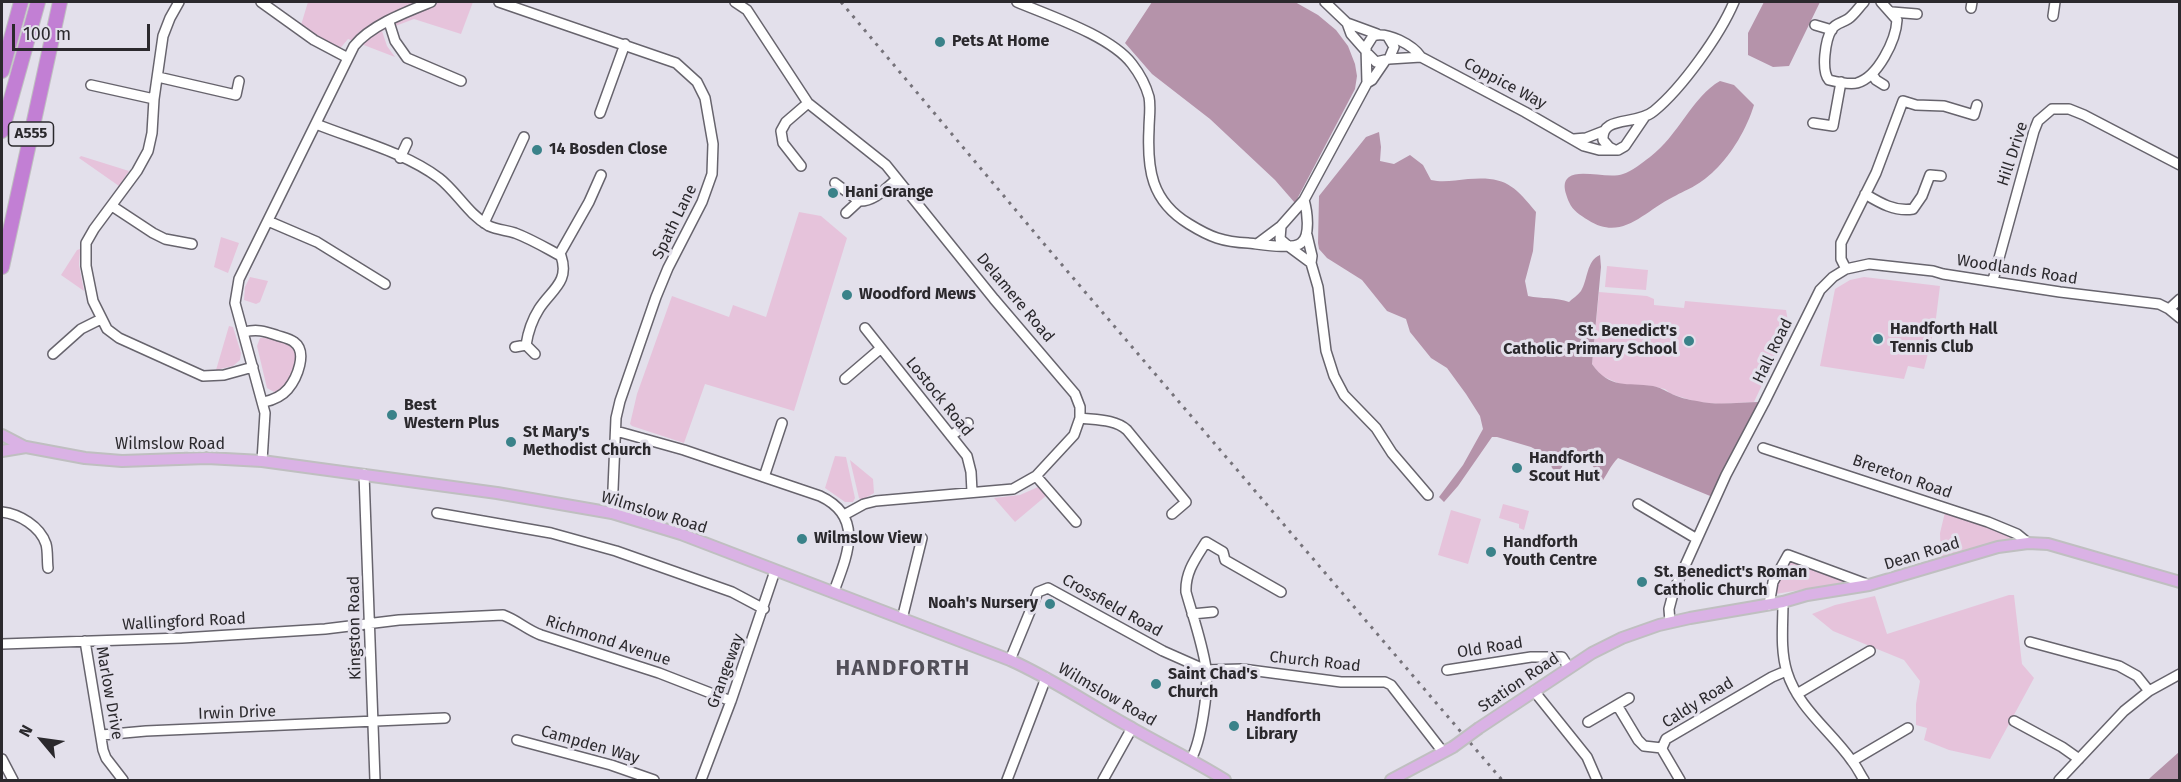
<!DOCTYPE html>
<style>
body{margin:0}
#map{position:relative;width:2181px;height:782px;overflow:hidden;background:#e3e0eb;font-family:"Fira Sans",sans-serif}
canvas{display:block}
.frame{position:absolute;inset:0;border:3px solid #2b292d;pointer-events:none}
.north{position:absolute;left:12px;top:710px;width:60px;height:60px;-webkit-text-stroke:4px #e3e0eb;paint-order:stroke;rotate:299deg;font-size:16px;font-weight:700;line-height:24px;text-align:center;color:#2b292d}
.north::after{content:'';display:block;margin:auto;width:21px;height:27px;background:#2b292d;clip-path:polygon(50% 0,100% 100%,50% 72%,0 100%)}
.scale{position:absolute;left:12px;top:24px;width:138px;height:27px;box-sizing:border-box;border:3px solid #2b292d;border-top:0;padding-left:8px;font-size:18px;line-height:21px;white-space:nowrap;color:#2b292d;-webkit-text-stroke:4px #e3e0eb;paint-order:stroke}
</style>
<div id="map">
<canvas width="2181" height="782"></canvas>
<div class="frame"></div>
<div class="north">N</div>
<div class="scale">100 m</div>
</div>
<script>
const context = document.querySelector('canvas').getContext('2d');
context.lineJoin = 'round';
function fill(path, color) { context.fillStyle = color; context.fill(path, 'evenodd'); }
function trace(path, color, width, dash) { context.strokeStyle = color; context.lineWidth = width; context.lineCap = dash ? 'butt' : 'round'; context.setLineDash(dash || []); context.stroke(path); }
function label(font, color, halo, rows, align = 'center') {
  context.font = font + ' "Fira Sans",sans-serif'; context.lineWidth = 6; context.setLineDash([]); context.textBaseline = 'middle'; context.strokeStyle = halo; context.fillStyle = color; for (const [text, x, y, turn = 0] of rows) {
    context.save(); context.translate(x, y); context.rotate((+turn || 0) * Math.PI / 180); context.textAlign = isNaN(turn) ? turn : align; if (halo) context.strokeText(text, 0, 0); context.fillText(text, 0, 0); context.restore();
  }
}
fill(new Path2D(`
 M308,2H436L438,3L473,2L461,34L414,19L382,31L387,46L395,57L348,39L338,51L315,38L301,25Z
 M81,156L129,171L119,186L79,158Z
 M799,212L821,216L847,238L794,411L705,384L684,443L632,426L630,424L637,394L672,296L729,317L733,305L766,317Z
 M221,237L239,243L228,273L214,267Z
 M80,249L79,265L84,291L61,275L77,250Z
 M1607,266L1648,270L1646,290L1605,287Z
 M250,277L268,281L260,302L256,304L244,300L245,287Z
 M1864,277L1940,286L1935,326L1924,369L1908,366L1904,379L1820,366L1835,289L1850,280Z
 M1599,292L1647,296L1654,299V305L1684,308L1685,301L1786,310L1789,327L1754,402L1719,404L1697,402L1671,394L1665,389L1651,386L1622,385L1600,375L1592,364Z
 M229,326L233,327L241,353L240,360L233,366L216,370Z
 M270,337C277,340 287,343 292,348C301,358 292,382 283,389C280,391 277,391 274,392L267,388L257,346L260,338Z
 M835,456L846,457L855,498L853,502H845L825,488Z
 M850,460L873,479L874,493L862,500L859,498Z
 M1038,487L1047,495L1015,522L994,498L1020,495Z
 M1503,504L1529,511L1524,530L1519,528V524L1499,518Z
 M1946,508L2028,543L1941,563L1940,533Z
 M1451,510L1481,519L1468,564L1438,555Z
 M1791,560L1805,565V567L1847,582L1776,594L1775,588Z
 M2009,595H2014L2022,664L2034,678L1990,759L1949,750L1924,740L1927,728L1916,725V704L1920,681L1904,660L1833,631L1812,614L1835,605L1875,596L1887,634Z`), '#e6c3db');
fill(new Path2D(`
 M1152,2H1295L1318,15L1336,30L1348,46L1355,64L1357,76L1355,89L1295,203L1275,180L1210,119L1152,74L1125,43Z
 M1764,2H1820L1789,66L1773,67L1748,55V33Z
 M1720,81L1734,85L1754,105C1747,128 1732,154 1715,170C1700,185 1690,188 1673,197C1643,212 1622,242 1588,220C1580,215 1573,211 1569,202C1566,194 1561,183 1569,177C1579,169 1609,179 1623,174C1632,171 1642,163 1650,157C1678,136 1693,96 1720,81Z
 M1379,132L1381,147L1380,161L1394,164L1410,155L1423,165L1431,180C1444,183 1455,180 1468,179C1505,176 1514,185 1536,212L1533,251L1525,281L1528,296C1542,299 1556,297 1569,302C1572,299 1578,295 1581,291C1588,280 1586,261 1600,255L1601,267L1592,364C1610,390 1627,382 1653,386C1661,388 1664,390 1670,393C1677,397 1689,400 1697,401C1718,406 1740,402 1761,402L1715,498L1618,458C1610,466 1607,475 1601,483C1597,478 1597,474 1595,469C1589,459 1574,457 1564,456L1562,467L1557,473L1552,468L1548,456L1531,447L1497,437H1492L1458,486L1444,502L1439,497L1463,465L1483,429L1480,416L1466,394L1447,368L1431,358L1410,332L1406,319L1387,311L1362,280L1327,258L1319,249L1318,243L1319,196L1366,137Z
 M2179,752V780H2148L2151,777Z`), '#b593aa');
const minor = new Path2D(`
 M179,2L170,18L163,36L154,99L152,133L148,151L137,171L94,229L86,243V266L93,301L107,329L119,338L203,376L224,375L253,367
 M261,2L314,40L348,58
 M499,2L676,63L697,82L705,98L713,144L712,174L702,202L668,268L656,297L620,401L616,418L612,513
 M735,2L747,10L808,103L886,165L994,299L1075,394L1080,407V418L1074,435L1036,476L1013,489L876,501L864,504L844,515
 M1017,2C1050,16 1111,36 1132,64C1139,73 1146,86 1149,97C1151,107 1149,119 1149,129C1147,169 1151,201 1189,224C1210,237 1223,242 1248,243C1259,244 1293,250 1301,243C1311,236 1307,210 1304,200
 M1325,2L1347,23L1351,34L1366,51
 M1864,2C1859,7 1854,15 1848,19C1842,23 1836,23 1832,29C1825,40 1821,71 1829,80C1837,82 1849,85 1857,83C1878,77 1896,40 1897,20L1881,2
 M1971,8L1972,2
 M1892,12L1917,14
 M2053,16L2055,2
 M389,22L395,41L407,58L461,81
 M1347,23L1377,34
 M1815,25L1832,30
 M1367,53L1376,62L1389,59L1394,47L1388,37
 M1389,59L1421,57L1525,112L1584,146L1599,150H1618L1625,146L1644,118
 M1872,74L1876,80L1884,85
 M158,77L236,95L239,81
 M1367,83L1366,47L1373,36C1387,31 1413,45 1421,57
 M91,85L154,99
 M600,113L625,44
 M1813,123L1833,126L1841,82
 M316,124C356,140 404,152 439,178C457,192 468,214 489,226C498,230 506,230 515,233C531,239 546,248 561,256C570,282 551,290 539,309C532,320 528,332 526,345
 M1574,139L1586,138L1604,131
 M1613,149L1609,147L1603,140C1601,115 1636,126 1654,111C1682,88 1720,35 1734,2
 M400,158L407,143
 M801,166L783,143L781,131L786,122L808,103
 M835,183L859,201C874,202 886,188 897,179
 M1865,194C1880,203 1895,212 1913,209L1922,196L1930,175L1941,176
 M112,206L153,233L165,239L192,244
 M846,213L859,201
 M268,221L317,242L385,284
 M484,223L524,137
 M1307,235L1312,256L1311,263L1318,287L1326,351L1334,376L1344,395L1376,428L1392,453L1428,495
 M1257,244L1281,226
 M1287,245L1280,239L1281,226L1304,200L1367,83L1372,80L1385,61
 M1288,246L1311,263
 M559,255L589,202L601,175
 M1846,269L1841,259V243L1876,173L1903,101L1916,105L1944,106L1974,115L1977,105
 M1993,280L2034,131L2038,121L2052,109H2069L2084,115L2180,165
 M2169,309L2180,299
 M865,328L967,456L971,472L972,492
 M244,332C257,329 264,331 276,335C281,337 289,338 294,342C308,352 297,378 288,389C282,396 273,400 264,402
 M515,347L526,345L535,354
 M53,354L81,329L101,319
 M845,379L880,349
 M1080,418C1095,420 1115,419 1127,430L1186,502L1172,514
 M616,431L684,450L820,496C865,517 847,556 834,591
 M951,436L968,423
 M1763,448L1988,522L2017,534L2028,543
 M262,461L265,413L235,303L239,279L354,46C371,25 406,12 431,2
 M364,474L375,780
 M1036,476L1076,522
 M764,477L782,423
 M1638,504L1697,539
 M2,512C19,514 40,526 46,544C48,551 47,561 48,568
 M437,513L551,533L616,551L732,592L764,609
 M1783,602C1783,625 1780,650 1787,672C1798,708 1831,731 1852,761C1857,767 1860,774 1864,780
 M1769,605L1773,582L1788,555L1869,585
 M1192,614L1213,612
 M902,619L922,538
 M1670,622L1669,609L1674,590L1726,475L1764,403L1820,290L1833,277L1846,269L1869,264L1933,271L1943,274L2060,292L2159,304L2169,309L2180,318
 M85,641L103,750L106,758L123,780
 M2030,642L2119,666L2137,676L2149,691
 M2,644L182,638L325,629L399,620L503,615C517,620 527,630 541,635L659,673L731,701
 M1010,660L1038,592L1048,588L1163,651L1206,670L1242,669L1341,682H1385L1391,685L1443,752
 M1447,670L1531,657H1562L1569,668
 M1534,691L1587,757L1597,780
 M1797,694L1870,651
 M1617,705L1638,740L1644,746L1662,748
 M2014,721L2062,747L2079,759
 M1588,722L1629,698
 M102,735L146,731L445,718
 M517,740L611,765L654,780
 M2,759L13,780
 M1191,759C1201,742 1209,688 1206,668C1202,642 1193,617 1186,592C1185,572 1196,558 1206,542L1223,552L1225,560L1281,592
 M1852,761L1908,728
 M701,780L731,701L775,571
 M1007,780L1046,678
 M1103,780L1132,728
 M1680,780L1663,751L1662,748L1666,739L1772,677L1786,671
 M2059,780L2124,711L2149,691L2180,674`);
const major = new Path2D(`
 M2,435L25,447
 M2,451L26,447L85,458L122,461L207,458L262,461L497,493L612,513L681,534L1010,660C1053,679 1091,706 1132,728C1163,746 1195,761 1225,780
 M1479,728L1592,653L1622,638L1659,625L1690,618L1783,602L1807,595L1869,585L1998,547L2028,543L2048,544L2180,582
 M1391,780L1453,747`);
const highway = new Path2D(`
 M2,71L21,2
 M2,131L38,2
 M2,267L60,2`);
trace(minor, '#67646d', 12);
trace(major, '#bfbfc0', 14);
trace(highway, '#bfbfc0', 16);
trace(minor, '#fff', 9);
trace(major, '#dab2e5', 10);
trace(highway, '#c27fd4', 14);
trace(new Path2D(`
 M841,2L1045,245L1502,780`), '#76737a', 3, [3, 6]);
const majorBridge = new Path2D(`
 M1453,747L1479,728`);
trace(majorBridge, '#bfbfc0', 14, []);
trace(majorBridge, '#dab2e5', 10);
for (const [x, y, r, color] of [
 [940,42,6,"#3a8289"],
 [537,150,6,"#3a8289"],
 [833,193,6,"#3a8289"],
 [847,295,6,"#3a8289"],
 [1878,339,6,"#3a8289"],
 [1689,341,6,"#3a8289"],
 [392,415,6,"#3a8289"],
 [511,442,6,"#3a8289"],
 [1517,468,6,"#3a8289"],
 [802,539,6,"#3a8289"],
 [1491,552,6,"#3a8289"],
 [1642,582,6,"#3a8289"],
 [1050,604,6,"#3a8289"],
 [1156,684,6,"#3a8289"],
 [1234,726,6,"#3a8289"]
]) { const dot = new Path2D(); dot.arc(x, y, r, 0, 2 * Math.PI); context.fillStyle = color; context.fill(dot); trace(dot, '#e3e0eb', 2); }
for (const [x, y, w] of [
 [31,134,45]
]) { const box = new Path2D(); box.roundRect(x - w / 2, y - 12, w, 24, 4.5); context.fillStyle = '#e3e0eb'; context.fill(box); trace(box, '#2b292d', 1.5); }
label('bold 15px', '#2b292d', null, [
 ["A555",31,134]
]);
label('bold 16px', '#2b292d', '#e3e0eb', [
 ["Pets At Home",952,42],
 ["14 Bosden Close",549,150],
 ["Hani Grange",845,193],
 ["Woodford Mews",859,295],
 ["Handforth Hall",1890,330],
 ["Tennis Club",1890,348],
 ["St. Benedict's",1677,332,"right"],
 ["Catholic Primary School",1677,350,"right"],
 ["Best",404,406],
 ["Western Plus",404,424],
 ["St Mary's",523,433],
 ["Methodist Church",523,451],
 ["Handforth",1529,459],
 ["Scout Hut",1529,477],
 ["Wilmslow View",814,539],
 ["Handforth",1503,543],
 ["Youth Centre",1503,561],
 ["St. Benedict's Roman",1654,573],
 ["Catholic Church",1654,591],
 ["Noah's Nursery",1038,604,"right"],
 ["Saint Chad's",1168,675],
 ["Church",1168,693],
 ["Handforth",1246,717],
 ["Library",1246,735]
], 'left');
label('16px', '#2b292d', '#e3e0eb', [
 ["Coppice Way",1505,84,28],
 ["Hill Drive",2013,154,-72],
 ["Spath Lane",675,222,-64],
 ["Woodlands Road",2017,270,9],
 ["Delamere Road",1015,298,50],
 ["Hall Road",1773,351,-64],
 ["Lostock Road",939,397,51],
 ["Wilmslow Road",170,445],
 ["Brereton Road",1902,477,19],
 ["Wilmslow Road",654,513,17],
 ["Dean Road",1922,554,-17],
 ["Crossfield Road",1112,606,29],
 ["Wallingford Road",184,622,-3],
 ["Kingston Road",355,628,-91],
 ["Richmond Avenue",608,641,18],
 ["Old Road",1490,648,-9],
 ["Church Road",1315,662,6],
 ["Grangeway",726,671,-70],
 ["Station Road",1519,683,-34],
 ["Marlow Drive",109,693,80],
 ["Wilmslow Road",1107,695,30],
 ["Caldy Road",1698,703,-32],
 ["Irwin Drive",237,713,-2],
 ["Campden Way",590,745,16]
]);
context.letterSpacing = '1.5px';
label('bold 22px', '#524f59', '#e3e0eb', [
 ["HANDFORTH",903,669]
]);
context.letterSpacing = '0px';
</script>
